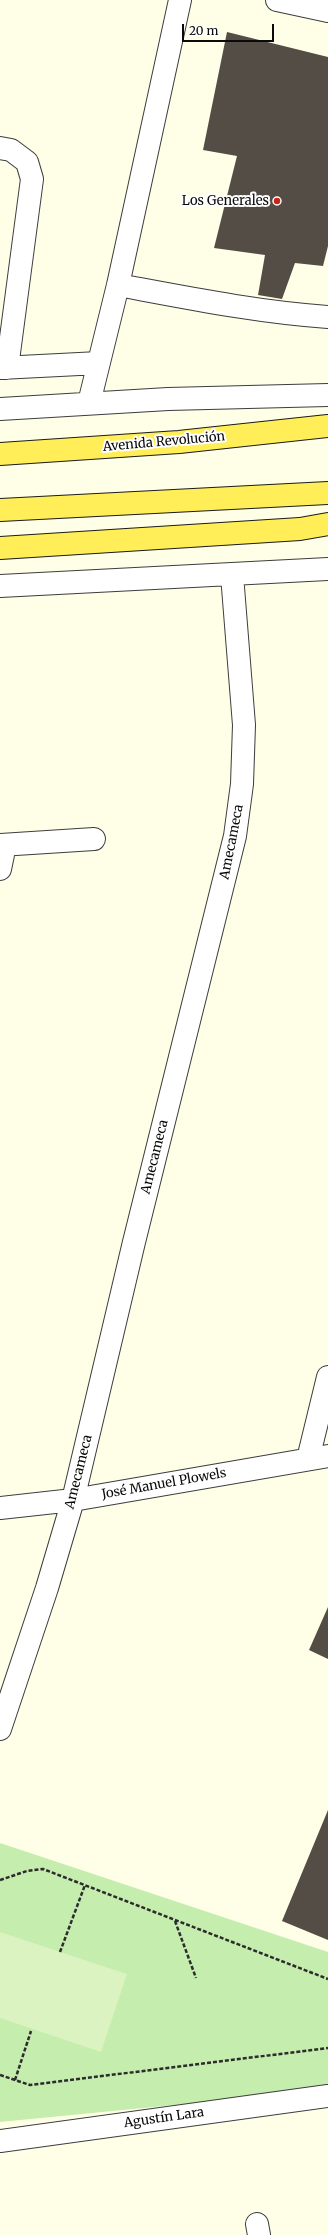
<!DOCTYPE html>
<meta charset="utf-8">
<style>
body{margin:0}
#map{position:relative;width:328px;height:2235px;overflow:hidden;background:#fffee7;font-family:Merriweather,serif}
canvas{display:block}
.scale{position:absolute;left:182px;top:24px;width:92px;height:18px;box-sizing:border-box;border:2px solid #0a0a0a;border-top:0;padding-left:5px;font-size:12px;line-height:14px;white-space:nowrap;color:#0a0a0a;-webkit-text-stroke:3px #fff;paint-order:stroke}
</style>
<div id="map">
<canvas width="328" height="2235"></canvas>
<div class="scale">20 m</div>
</div>
<script>
const context = document.querySelector('canvas').getContext('2d');
context.lineJoin = 'round';
function fill(path, color) { context.fillStyle = color; context.fill(path, 'evenodd'); }
function trace(path, color, width, dash) { context.strokeStyle = color; context.lineWidth = width; context.lineCap = dash ? 'butt' : 'round'; context.setLineDash(dash || []); context.stroke(path); }
function label(font, color, halo, rows, align = 'center') {
  context.font = font + ' Merriweather,serif'; context.lineWidth = 4; context.setLineDash([]); context.textBaseline = 'middle'; context.strokeStyle = halo; context.fillStyle = color; for (const [text, x, y, turn = 0] of rows) {
    context.save(); context.translate(x, y); context.rotate((+turn || 0) * Math.PI / 180); context.textAlign = isNaN(turn) ? turn : align; if (halo) context.strokeText(text, 0, 0); context.fillText(text, 0, 0); context.restore();
  }
}
fill(new Path2D(`
 M0,1843L328,1952V2090L0,2122Z`), '#c5edad');
fill(new Path2D(`
 M0,1932L127,1974L101,2052L0,2018Z`), '#daf3c0');
fill(new Path2D(`
 M227,32L328,57V246L323,266L295,263L282,299L258,295L265,255L214,248L237,156L203,150Z
 M328,1607V1659L309,1650Z
 M328,1810V1940L282,1921Z`), '#544d45');
const minor = new Path2D(`
 M277,0L328,11
 M0,148L11,150L27,162L32,179L7,368
 M118,285C188,298 257,312 328,317
 M0,368L99,363
 M89,403L118,285L180,0
 M0,409L168,399L328,395
 M0,586L328,569
 M0,845L94,839
 M0,869L5,845
 M308,1459L328,1377
 M0,1508L73,1500L328,1456
 M0,1729L47,1588L73,1500L134,1242L235,836L242,784L244,725L232,575
 M0,2141L328,2096
 M257,2224L259,2235`);
const major = new Path2D(`
 M0,454L179,442L328,426
 M0,510L328,493
 M0,548L300,529L328,524`);
trace(minor, '#3d3d3d', 24);
trace(major, '#1b1b1b', 24);
trace(new Path2D(`
 M0,1880L27,1871L43,1869L328,1979
 M175,1921L196,1978
 M60,1952L85,1885
 M0,2075L30,2085L328,2048
 M15,2080L31,2031`), '#2c2c2c', 2.5, [4, 2]);
trace(minor, '#fff', 22);
trace(major, '#ffee57', 22);
for (const [x, y, r, color] of [
 [277,201,4,"#c62616"]
]) { const dot = new Path2D(); dot.arc(x, y, r, 0, 2 * Math.PI); context.fillStyle = color; context.fill(dot); trace(dot, '#fff', 1.5); }
label('13px', '#0a0a0a', '#fff', [
 ["Los Generales",269,201]
], 'right');
label('13px', '#0a0a0a', '#fff', [
 ["Avenida Revolución",164,442,-5],
 ["Amecameca",232,842,-79],
 ["Amecameca",155,1157,-76],
 ["Amecameca",79,1472,-76],
 ["José Manuel Plowels",164,1484,-10],
 ["Agustín Lara",164,2118,-8]
]);
</script>
